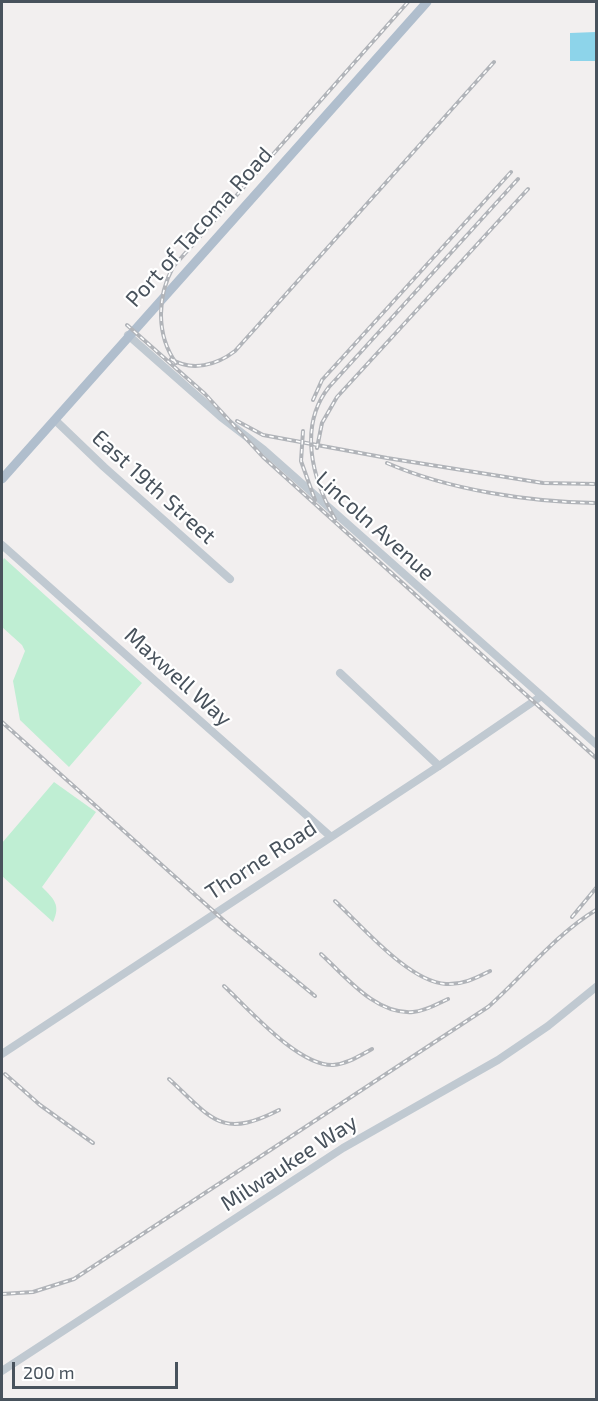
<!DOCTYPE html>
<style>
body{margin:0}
#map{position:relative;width:598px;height:1401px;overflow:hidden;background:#f2efef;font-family:"Exo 2",sans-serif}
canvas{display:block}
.frame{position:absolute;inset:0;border:3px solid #48525c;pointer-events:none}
.scale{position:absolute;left:12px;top:1362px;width:166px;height:27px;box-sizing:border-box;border:3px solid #48525c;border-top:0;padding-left:8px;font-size:18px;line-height:21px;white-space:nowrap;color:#48525c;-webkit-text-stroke:4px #fff;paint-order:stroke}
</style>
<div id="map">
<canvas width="598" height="1401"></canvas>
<div class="frame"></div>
<div class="scale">200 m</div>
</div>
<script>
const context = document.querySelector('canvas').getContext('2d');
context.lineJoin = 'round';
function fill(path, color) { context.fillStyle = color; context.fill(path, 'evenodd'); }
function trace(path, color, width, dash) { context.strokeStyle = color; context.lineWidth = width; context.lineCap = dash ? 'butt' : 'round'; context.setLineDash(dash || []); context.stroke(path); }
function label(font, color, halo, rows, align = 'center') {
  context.font = font + ' "Exo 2",sans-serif'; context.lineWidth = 4.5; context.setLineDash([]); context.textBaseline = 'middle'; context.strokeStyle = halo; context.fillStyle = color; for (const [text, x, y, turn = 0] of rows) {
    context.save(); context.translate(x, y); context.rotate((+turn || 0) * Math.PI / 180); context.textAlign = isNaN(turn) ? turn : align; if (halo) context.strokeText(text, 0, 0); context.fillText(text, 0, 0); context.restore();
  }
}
fill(new Path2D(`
 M4,558L142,683L69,767L20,720L13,681L25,651L22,645L2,627V562Z
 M54,782L96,812L42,887C54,899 61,905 53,922L2,876V843Z`), '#bfeed3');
fill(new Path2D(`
 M596,32V61H570V33Z`), '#8dd4ea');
trace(new Path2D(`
 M128,335L221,417L264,450L596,744
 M55,420L104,467L230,579
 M2,545L330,836
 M340,673L439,766
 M2,1054L442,764L540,697
 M2,1371L343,1148L498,1060L548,1026L596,987`), '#c0c9d1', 8);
trace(new Path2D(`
 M2,479L427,2`), '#b0becd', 9);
const rail = new Path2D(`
 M127,325L205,394L263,457L596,758
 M171,359C192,372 217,365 235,351L494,62
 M176,363C156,335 157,297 173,267L408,2
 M313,400L322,380L511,172
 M237,421L263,435L387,458L543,483L596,484
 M303,431L301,461L315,500
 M317,448L322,423L337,397L528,189
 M387,463C449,490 529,502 596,503
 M335,519C312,479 298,426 329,387L518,179
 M2,722L230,926L315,996
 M335,901C362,926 409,982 446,984C463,985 476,978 490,971
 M572,917L596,888
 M321,954C346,977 376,1015 413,1012C426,1011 437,1004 448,999
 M224,986C249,1009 298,1066 333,1065C347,1064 359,1056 372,1049
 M5,1074L40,1105L93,1143
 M169,1079C212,1118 220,1140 279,1110
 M2,1294L33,1292L74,1279L488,1007C524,975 556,934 596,910`);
trace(rail, '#b1b4b9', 4);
trace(rail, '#fff', 1.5, [4.5]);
label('22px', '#48525c', '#fff', [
 ["Port of Tacoma Road",199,227,-48],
 ["East 19th Street",154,487,42],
 ["Lincoln Avenue",375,526,42],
 ["Maxwell Way",178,677,42],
 ["Thorne Road",261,860,-33],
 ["Milwaukee Way",289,1163,-33]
]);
</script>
